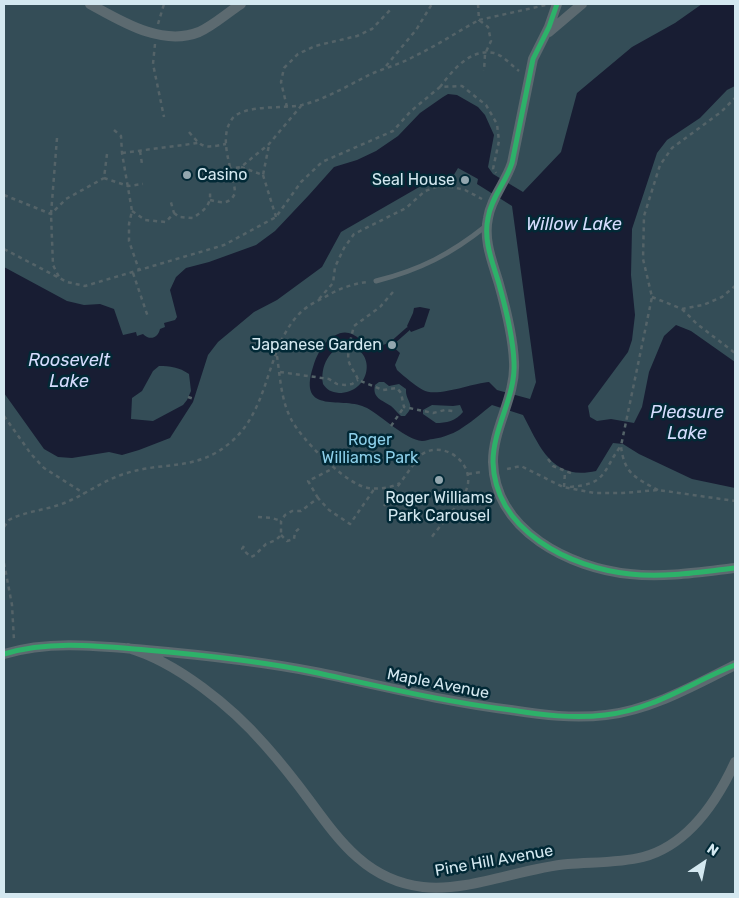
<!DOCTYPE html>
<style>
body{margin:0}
#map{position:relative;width:739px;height:898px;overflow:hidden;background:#192d35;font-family:Rubik,sans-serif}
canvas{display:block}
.frame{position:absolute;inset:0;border:5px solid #d4e8f0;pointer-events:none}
.north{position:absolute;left:679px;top:838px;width:50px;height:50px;-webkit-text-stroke:4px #022936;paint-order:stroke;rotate:34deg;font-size:14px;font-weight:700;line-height:20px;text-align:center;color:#d4e8f0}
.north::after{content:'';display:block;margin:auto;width:18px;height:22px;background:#d4e8f0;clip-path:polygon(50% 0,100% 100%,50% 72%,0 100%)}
</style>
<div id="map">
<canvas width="739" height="898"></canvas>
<div class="frame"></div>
<div class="north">N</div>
</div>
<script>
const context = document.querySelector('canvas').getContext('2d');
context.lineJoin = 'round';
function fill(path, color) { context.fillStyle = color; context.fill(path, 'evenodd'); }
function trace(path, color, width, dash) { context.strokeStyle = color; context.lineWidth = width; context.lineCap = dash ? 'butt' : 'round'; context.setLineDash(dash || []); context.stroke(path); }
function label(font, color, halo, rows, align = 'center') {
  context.font = font + ' Rubik,sans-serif'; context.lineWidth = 5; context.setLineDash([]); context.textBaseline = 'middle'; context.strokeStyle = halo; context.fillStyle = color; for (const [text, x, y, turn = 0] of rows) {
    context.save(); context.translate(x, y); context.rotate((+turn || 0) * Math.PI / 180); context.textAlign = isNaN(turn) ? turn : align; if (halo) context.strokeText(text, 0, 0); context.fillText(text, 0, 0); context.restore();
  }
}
fill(new Path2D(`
 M4,4H735V894H4Z`), '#344d57');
fill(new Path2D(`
 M702,4H735V86L727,90L700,118L667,140L657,153L632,229L631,275L635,315L632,340L628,352L588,406L590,417L597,421L611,419L634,423L642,407L649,372L664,336L676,325L691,331L735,362V488L692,479L639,454L623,444L613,443L596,471C552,481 540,447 523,415L492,405C480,414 462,431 448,435C444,437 438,438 433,439C430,439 426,441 422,441C406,440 382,416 367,408C344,395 297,417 313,367C316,356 323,342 334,336C352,325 359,343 375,346C379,347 385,344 389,343L400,353L395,365L397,370C405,377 414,385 423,390C436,398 473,383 489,382L497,390L530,399L536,382L512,206L477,184L478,179L458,168L452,178L421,186L341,232L322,267L277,300L254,312L218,342L208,355L193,402L170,438L139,450L122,455L109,452L72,458L58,457L44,449L4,393V267L67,301L84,305L100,304L114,309L123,335L136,332L137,336L143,334C150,341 158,338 160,329L165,327L164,323L175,320L177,317L170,290L176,277L186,268L209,262L256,245L275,231L309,195L334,167L357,160L376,151L398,136L420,113L443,97L448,94L457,95L478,107L485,115L494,135L488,167L493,174L523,192L561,152L577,93L632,47L675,23ZM348,345C378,352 370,393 339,393C331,392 327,390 323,384C320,367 329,347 348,345ZM159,366C170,366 179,367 189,374L191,391L187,400L183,405L153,421L131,419L132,398L142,391L153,371ZM379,382H384L389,386L399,384L406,389C405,402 417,404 405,416H401C397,413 395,409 391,406C382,400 372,398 375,385ZM432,405L453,406L460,405L463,412C456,421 446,423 436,423L423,414V410Z
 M420,307L430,309L424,327L411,332L407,326L413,313L414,308Z`), '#181d33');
trace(new Path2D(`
 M391,344L408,329`), '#181d33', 4);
trace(new Path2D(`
 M478,4L479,20L546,5
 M158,24L164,4
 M155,44L153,64L164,117
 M386,66L416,30L432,4
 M440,87C452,71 470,48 494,53C503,55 512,66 519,71
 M287,107L281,82L284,68L298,54L315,46L357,36L372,29L391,9
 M114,130L121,136L122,153L132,211L129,224V241L139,270
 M189,132C203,149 204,148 226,144
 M57,138L51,214L53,265L59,277
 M140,151L142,164
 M122,153L198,143
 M107,154L104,178L128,186L143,184
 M241,167L263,175L269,145
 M228,169L241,167L269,144L301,106
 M263,175L276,217
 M4,195L51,214L66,199L104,178
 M210,200C221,203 230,205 235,193C234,171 217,140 232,119C243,104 284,109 302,105C326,99 349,85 371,74C385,68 400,64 413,57C436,46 457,32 479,20L488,27L491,41L485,54L484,71
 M132,211L145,220L166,222L174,213L170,199
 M174,213L179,217L193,218C203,211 211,206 210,193
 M4,249L67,282L85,286L224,245L276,217L301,182L322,162L393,131L411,111L440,87L462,86L486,105L497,124L499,141L493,169L496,173
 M133,273L148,317
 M393,292L380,307L354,326C352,334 346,355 349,362C351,369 356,373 358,380L383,390L397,388L401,393L404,407L433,413L445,410L453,411
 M652,297L682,309L703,305L722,297L735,286
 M319,299L333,283L335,267L344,248L354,234L406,208L425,191L436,187H452L465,190L482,199
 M682,309L697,324L735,353
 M277,356C280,376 281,400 291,419C302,440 338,475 359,485C372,491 388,489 400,483
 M280,372L329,379L337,384L345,385L352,384L358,380
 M188,397L194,399
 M4,416L31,454L44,468L85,494
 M391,426L404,407
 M548,459L553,466L573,474
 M507,469L521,466L563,487L594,493H623L658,490L735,501
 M468,474L481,472
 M564,487L565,472
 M570,487C607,484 602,472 620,447
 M658,490C635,478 624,473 621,446L652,297L643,259L644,216L660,165L672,148L721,112L735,98
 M318,498L308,481L334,468
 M384,506C393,493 402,480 411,468C414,464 417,458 421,455C442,439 475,462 467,488C464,499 439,527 431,538
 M258,517L272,518L281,521
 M4,527L9,520L15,517C33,510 52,509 69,501C89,492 106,479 127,473C165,461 196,472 231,442C272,407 265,346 302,311C309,305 317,301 325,297C338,289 352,284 367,282
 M281,535L287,541L294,539L295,532L301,527
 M244,546L242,549L251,557L255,555L266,544L276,540L281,535V521L285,515L292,511H301L318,498L329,510L350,524L375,488
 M4,563L12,605L14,640`), '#546368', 2.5, [4, 4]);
trace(new Path2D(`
 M376,281C420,270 451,254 486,226`), '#5c6a70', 5);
trace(new Path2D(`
 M90,4C121,21 162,47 199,32C214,25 227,13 241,4
 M557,4L549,27L533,59L512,163C506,182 491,198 488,218C483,241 493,263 499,284C506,309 513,336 514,362C516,397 493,427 493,462C495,531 570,568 630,574C664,578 701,572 735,568
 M549,32L582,4
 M128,648C177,662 232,707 265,745C281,763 296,782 310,801C340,842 368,881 423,887C470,892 521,868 568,864C593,862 619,863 643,857C688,845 717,801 735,762
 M4,654C50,640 99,646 146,650C203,655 259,661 315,672C380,685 445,702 511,710C543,715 574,719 606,715C651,710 695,685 735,665`), '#5c6a70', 10);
trace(new Path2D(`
 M557,4L549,27L533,59L512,163C506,182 491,198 488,218C483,241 493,263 499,284C506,309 513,336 514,362C516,397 493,427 493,462C495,531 570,568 630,574C664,578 701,572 735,568
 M4,654C50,640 99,646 146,650C204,655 262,661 318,673C382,687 446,702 511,710C542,715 574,719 605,715C653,710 692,682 735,665`), '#2db169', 5);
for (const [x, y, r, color] of [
 [187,175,5,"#93a7af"],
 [465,180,5,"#93a7af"],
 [392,345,5,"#93a7af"],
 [439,480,5,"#93a7af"]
]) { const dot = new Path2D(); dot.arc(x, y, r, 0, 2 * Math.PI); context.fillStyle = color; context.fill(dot); trace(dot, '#022936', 2); }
label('16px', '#d4e8f0', '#022936', [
 ["Casino",197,175,"left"],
 ["Seal House",455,180],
 ["Japanese Garden",382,345],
 ["Roger Williams",439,498,"center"],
 ["Park Carousel",439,516,"center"]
], 'right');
label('16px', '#8dd0ea', '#022936', [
 ["Roger",370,440],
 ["Williams Park",370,458]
]);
label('16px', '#d4e8f0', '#022936', [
 ["Maple Avenue",438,684,11],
 ["Pine Hill Avenue",494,861,-10]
]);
label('italic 18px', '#d5dcfd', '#022936', [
 ["Willow Lake",574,225],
 ["Roosevelt",69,361],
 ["Lake",69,382],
 ["Pleasure",687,413],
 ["Lake",687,434]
]);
</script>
